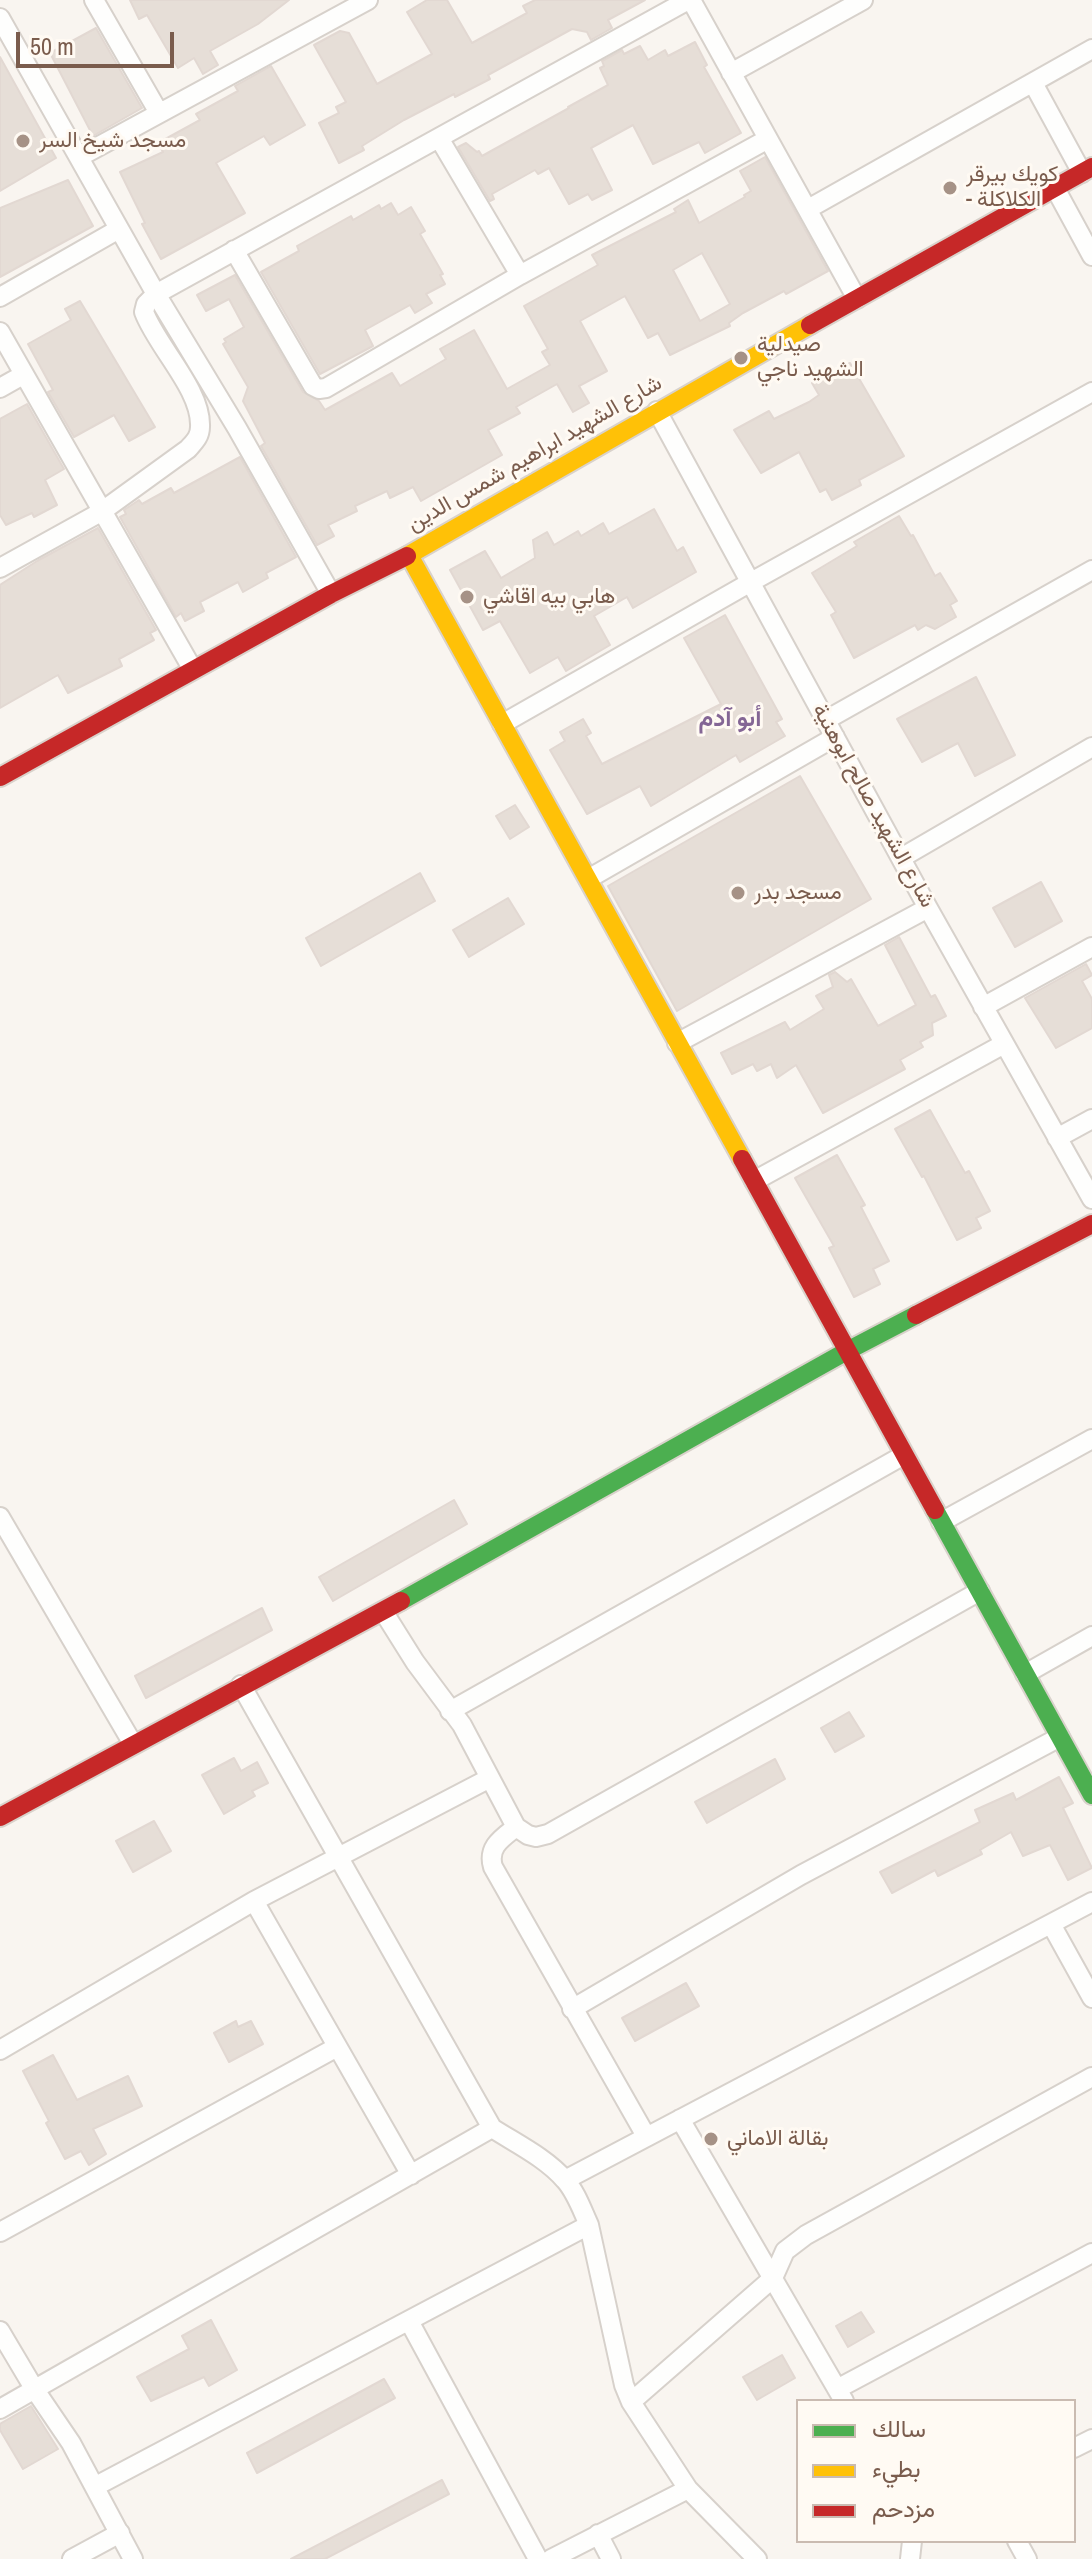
<!DOCTYPE html>
<meta charset="utf-8">
<style>
body{margin:0}
#map{position:relative;width:1092px;height:2559px;overflow:hidden;background:#f9f5f0;font-family:"Archivo Narrow",Vazirmatn,sans-serif}
canvas{display:block}
.legend{position:absolute;left:796px;top:2399px;width:280px;height:144px;box-sizing:border-box;background:#fffaf3;border:2px solid #cabbb1;margin:0;padding:10px 14px;list-style:none;font-size:24px;color:#7a5c4d}
.legend li{display:flex;align-items:center;gap:16px;height:40px}
.legend b{width:40px;border:2px solid #cabbb1}
.scale{position:absolute;left:16px;top:32px;width:158px;height:36px;box-sizing:border-box;border:4px solid #7a5c4d;border-top:0;padding-left:10px;font-size:24px;line-height:28px;white-space:nowrap;color:#7a5c4d;-webkit-text-stroke:6px #fffaf3;paint-order:stroke}
</style>
<div id="map">
<canvas width="1092" height="2559"></canvas>
<ul class="legend">
<li><b style="height:10px;background:#4caf50"></b>سالك</li>
<li><b style="height:10px;background:#ffc107"></b>بطيء</li>
<li><b style="height:10px;background:#c62828"></b>مزدحم</li>
</ul>
<div class="scale">50 m</div>
</div>
<script>
const context = document.querySelector('canvas').getContext('2d');
context.lineJoin = 'round';
function fill(path, color) { context.fillStyle = color; context.fill(path, 'evenodd'); }
function trace(path, color, width, dash) { context.strokeStyle = color; context.lineWidth = width; context.lineCap = dash ? 'butt' : 'round'; context.setLineDash(dash || []); context.stroke(path); }
function label(font, color, halo, rows, align = 'center') {
  context.font = font + ' "Archivo Narrow",Vazirmatn,sans-serif'; context.lineWidth = 6; context.setLineDash([]); context.textBaseline = 'middle'; context.strokeStyle = halo; context.fillStyle = color; for (const [text, x, y, turn = 0] of rows) {
    context.save(); context.translate(x, y); context.rotate((+turn || 0) * Math.PI / 180); context.textAlign = isNaN(turn) ? turn : align; if (halo) context.strokeText(text, 0, 0); context.fillText(text, 0, 0); context.restore();
  }
}
const building = new Path2D(`
 M130,0H289L258,24L210,51L218,65L203,74L194,58L178,68L147,15L139,19Z
 M427,0H447L472,43L527,13L523,6L535,0H645L608,20L612,28L591,40L587,32L572,29L488,75L490,79L455,97L454,94L404,120L362,146L364,150L339,163L319,123L339,113L336,107L346,102L314,45L340,31L349,33L377,84L432,54L407,12Z
 M96,28L142,108L93,136L50,53Z
 M695,42L707,65L704,67L741,133L705,153L699,142L653,164L633,125L591,148L612,190L592,200L588,194L569,204L549,168L538,174L535,170L492,194L494,199L490,201L458,147L466,143L477,152L479,151L482,156L569,108L568,107L608,85L600,68L604,66L602,61L622,50L624,54L640,46L648,60L665,50L668,56Z
 M0,57L56,158L0,191Z
 M271,66L305,125L270,145L264,136L216,163L245,213L161,259L142,224L145,223L120,172L163,152L158,143L200,120L196,114L238,91L235,86Z
 M765,157L828,271L786,294L784,291L743,313L729,323L730,326L670,355L658,333L648,338L625,296L580,321L607,371L579,386L589,403L573,412L557,384L516,407L520,413L488,430L502,455L421,501L413,487L390,498L387,491L355,506L357,511L328,525L334,536L317,545L261,446L265,443L243,401L248,387L223,344L226,342L224,339L244,327L229,299L206,311L197,295L235,275L303,392L319,401L325,410L392,373L400,386L446,359L440,349L474,330L507,389L550,365L542,352L548,349L524,306L598,265L592,255L676,212L674,209L688,200L699,223L745,197L744,195L751,191L740,171ZM702,253L730,304L700,321L673,270Z
 M68,180L93,226L0,277V208Z
 M391,203L398,215L411,207L425,231L420,234L443,274L440,275L445,284L426,294L432,303L415,313L410,305L365,330L373,346L320,374L261,272L299,251L297,246L351,216L353,220L379,205L381,209Z
 M80,301L155,427L129,441L114,415L74,437L48,392L53,390L28,344L71,320L65,309Z
 M850,363L904,456L859,480L861,485L832,500L826,489L820,492L799,452L761,473L734,430L769,411L774,419L809,402L819,395L812,383Z
 M27,404L64,469L45,480L57,505L34,517L32,513L6,525L0,515V419Z
 M240,457L296,557L266,573L268,578L243,592L238,582L200,602L204,611L185,621L181,613L176,617L120,517L126,514L124,510L139,500L142,504L171,488L174,493Z
 M654,509L677,551L683,547L696,572L633,608L627,597L594,616L610,645L566,671L558,657L530,673L500,621L483,630L450,570L485,551L501,578L535,558L533,540L547,532L554,545L578,531L581,536L603,523L609,534Z
 M899,516L911,536L913,535L935,576L940,573L957,601L950,605L956,617L935,629L926,625L918,630L915,625L854,658L831,615L836,612L812,573L857,546L854,542Z
 M98,528L156,630L150,633L154,640L119,659L122,666L68,693L58,675L0,708V585L37,561Z
 M725,615L782,719L776,722L785,736L740,762L736,755L651,806L640,786L587,814L550,750L565,741L560,732L583,719L591,733L586,736L602,764L721,704L684,638Z
 M976,677L1015,755L975,776L958,743L922,762L897,719Z
 M800,776L871,899L677,1011L608,886Z
 M515,805L529,827L510,839L496,816Z
 M420,873L435,901L321,966L306,938Z
 M1041,882L1062,921L1015,947L993,908Z
 M508,898L524,924L469,957L453,930Z
 M899,937L931,997L935,995L946,1016L932,1023L933,1035L920,1042L923,1047L900,1060L905,1069L823,1113L796,1065L777,1078L771,1064L757,1071L753,1064L732,1074L721,1053L785,1022L790,1030L824,1009L816,996L833,987L829,975L835,972L847,982L851,979L878,1026L916,1005L885,945Z
 M1086,964L1092,975L1082,981L1092,999V1028L1056,1048L1025,998Z
 M930,1110L965,1173L969,1171L990,1211L976,1218L981,1228L957,1240L924,1176L922,1177L895,1129Z
 M837,1155L865,1205L861,1207L889,1261L873,1269L880,1284L854,1297L829,1248L834,1246L795,1178Z
 M454,1500L467,1524L333,1601L319,1577Z
 M262,1608L272,1630L146,1698L135,1676Z
 M849,1712L864,1736L835,1752L821,1728Z
 M234,1758L241,1771L257,1762L268,1783L252,1791L255,1796L224,1814L202,1775Z
 M775,1759L785,1779L707,1823L695,1802Z
 M1059,1777L1073,1803L1063,1808L1092,1868L1068,1880L1050,1845L1023,1856L1011,1832L980,1850L982,1854L938,1876L935,1870L892,1893L880,1872L980,1822L975,1810L1013,1793L1016,1800Z
 M154,1821L171,1851L133,1872L116,1841Z
 M686,1983L699,2006L635,2041L622,2018Z
 M236,2021L238,2027L251,2021L263,2044L229,2062L214,2033Z
 M53,2055L77,2100L128,2076L142,2106L93,2129L106,2154L89,2165L81,2151L65,2159L46,2123L49,2121L23,2071Z
 M861,2312L874,2332L848,2347L836,2326Z
 M211,2320L237,2370L209,2386L204,2377L151,2401L137,2377L189,2349L182,2336Z
 M782,2355L795,2378L757,2400L743,2377Z
 M384,2379L395,2398L257,2473L247,2453Z
 M31,2406L58,2449L23,2469L0,2430V2424Z
 M442,2480L449,2494L325,2559H291Z`);
fill(building, '#e6ded7');
trace(building, '#e2d8d2', 2);
const street = new Path2D(`
 M94,0L159,113
 M691,0L857,299
 M0,18L156,294L237,428L331,594
 M731,73L863,0
 M1033,83L1082,173
 M439,138L520,275
 M79,157L368,0
 M1055,188L1092,256
 M808,209L1092,49
 M234,250L313,386L319,389L326,388L520,275L768,139
 M0,297L119,229
 M0,332L193,670
 M0,388L23,375
 M657,411L928,908L1092,1199
 M0,568L101,512L188,449C194,442 200,437 200,427C202,390 157,347 144,312L146,304L156,294L688,0
 M826,720L1092,570
 M502,724L751,582L1092,392
 M901,858L1092,747
 M588,879L835,737
 M983,1007L1092,947
 M677,1043L928,908
 M1057,1138L1092,1119
 M754,1181L1004,1044
 M0,1517L133,1744
 M941,1522L1092,1439
 M383,1611L415,1662L462,1725L516,1827L528,1835L536,1837L548,1834L980,1591
 M1025,1674L1092,1636
 M241,1685L492,2128C517,2144 546,2158 565,2180C576,2192 582,2210 589,2225L624,2385L631,2402L688,2489L757,2559
 M450,1711L904,1455
 M516,1827C502,1838 487,1847 493,1867L646,2136
 M254,1901L411,2175
 M1051,1924L1092,1998
 M572,2009L801,1875L1060,1737
 M0,2050L254,1901L490,1778
 M680,2119L844,2401
 M565,2180L1092,1902
 M0,2232L337,2047
 M409,2321L538,2559
 M0,2331L35,2390L71,2443L133,2559
 M837,2389L1092,2253
 M631,2402L773,2278L785,2251L806,2235L1092,2077
 M0,2409L492,2128
 M1074,2448L1092,2439
 M96,2486L589,2225
 M598,2534L611,2559
 M1017,2541L1027,2559
 M72,2559L120,2533
 M551,2559L688,2489
 M910,2559L912,2541`);
const fast = new Path2D(`
 M935,1510L1092,1795
 M401,1601L847,1351L916,1315`);
const slow = new Path2D(`
 M409,555L742,1159
 M407,556L810,325`);
const jam = new Path2D(`
 M810,325L1092,167
 M0,777L331,594L407,556
 M742,1159L935,1510
 M916,1315L1092,1224
 M0,1817L401,1601`);
trace(street, '#d7d1cb', 22);
trace(fast, '#d9d2cb', 22);
trace(slow, '#d9d2cb', 22);
trace(jam, '#d9d2cb', 22);
trace(street, '#fefefd', 18);
trace(fast, '#4caf50', 18);
trace(slow, '#ffc107', 18);
trace(jam, '#c62828', 18);
for (const [x, y, r, color] of [
 [23,141,8,"#a69286"],
 [950,188,8,"#a69286"],
 [741,358,8,"#a69286"],
 [467,597,8,"#a69286"],
 [738,893,8,"#a69286"],
 [711,2139,8,"#a69286"]
]) { const dot = new Path2D(); dot.arc(x, y, r, 0, 2 * Math.PI); context.fillStyle = color; context.fill(dot); trace(dot, '#fffaf3', 3); }
label('22px', '#7a5c4d', '#fffaf3', [
 ["مسجد شيخ السر",39,141],
 ["كويك بيرقر",966,175],
 ["- الكلاكلة",966,200],
 ["صيدلية",757,345],
 ["الشهيد ناجي",757,370],
 ["هابي بيه اقاشي",483,597],
 ["مسجد بدر",754,893],
 ["بقالة الاماني",727,2139]
], 'left');
label('22px', '#7a5c4d', '#fffaf3', [
 ["شارع الشهيد ابراهيم شمس الدين",535,454,-30],
 ["شارع الشهيد صالح ابوهنية",873,806,61]
]);
label('bold 24px', '#846695', '#fffaf3', [
 ["أبو آدم",730,720]
]);
</script>
